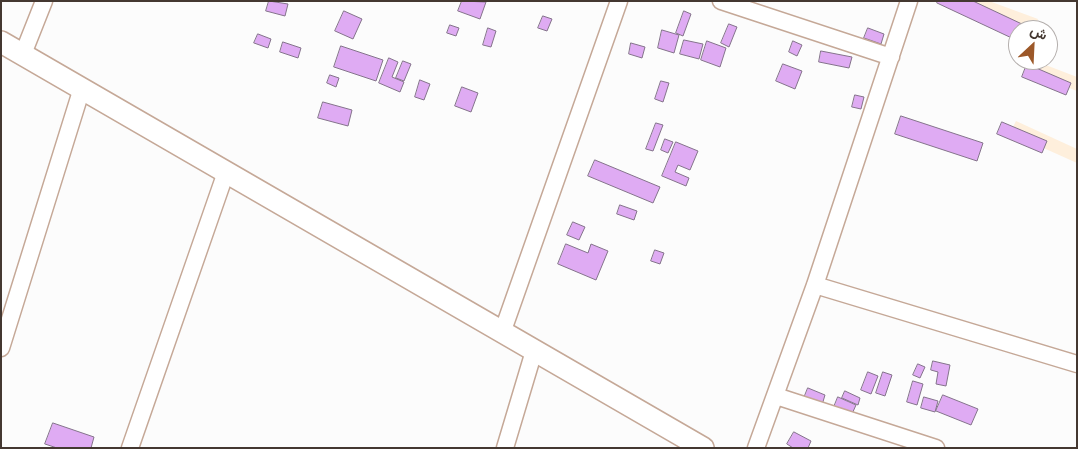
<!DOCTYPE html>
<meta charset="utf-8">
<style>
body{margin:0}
#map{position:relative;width:1078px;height:449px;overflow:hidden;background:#fcfcfc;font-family:"Golos Text",Vazirmatn,sans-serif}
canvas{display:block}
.frame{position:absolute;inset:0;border:2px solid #443831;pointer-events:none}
.north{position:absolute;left:1008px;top:20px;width:50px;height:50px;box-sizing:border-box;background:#fff;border:1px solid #b4afad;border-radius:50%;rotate:25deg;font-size:14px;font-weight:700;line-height:20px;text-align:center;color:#443831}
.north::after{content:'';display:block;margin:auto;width:18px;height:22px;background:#9c5829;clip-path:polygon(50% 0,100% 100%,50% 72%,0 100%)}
</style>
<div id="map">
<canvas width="1078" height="449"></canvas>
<div class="frame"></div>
<div class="north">ش</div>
</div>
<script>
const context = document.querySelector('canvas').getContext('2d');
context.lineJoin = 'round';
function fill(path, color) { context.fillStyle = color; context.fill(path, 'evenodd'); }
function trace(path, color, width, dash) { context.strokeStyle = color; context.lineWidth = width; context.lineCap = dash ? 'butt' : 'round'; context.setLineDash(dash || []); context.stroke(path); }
fill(new Path2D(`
 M950,1H989L1038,19L1034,30H1030Z
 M1038,62L1077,77V91L1033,74Z
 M1016,121L1077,149V163L1010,133Z`), '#feefdc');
const building = new Path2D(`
 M269,1L288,4L285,16L266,11Z
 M462,1L486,2L480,19L458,11Z
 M938,1H973L1024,25L1021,30H1018L1016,40L937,3Z
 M344,11L362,19L353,39L335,31Z
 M684,11L691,14L683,36L676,33Z
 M543,16L552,19L547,31L538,28Z
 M729,24L737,27L729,47L721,43Z
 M450,25L459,28L456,36L447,33Z
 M488,28L496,31L491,47L483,45Z
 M868,28L884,34L881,44L864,38Z
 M662,30L679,35L674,53L658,48Z
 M258,34L271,39L268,48L254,43Z
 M684,40L703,44L699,59L680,54Z
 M707,41L726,48L720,67L701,60Z
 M793,41L802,45L797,56L789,52Z
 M283,42L301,48L298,58L280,52Z
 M631,43L645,47L642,58L629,54Z
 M341,46L383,60L376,81L334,67Z
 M821,51L852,57L849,68L819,62Z
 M389,58L398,62L392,77L404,82L400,92L379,83Z
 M403,61L411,64L404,81L396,78Z
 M783,64L802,71L795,89L776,81Z
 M1027,64L1071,83L1066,95L1022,77Z
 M330,75L339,78L336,87L327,83Z
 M420,80L430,84L424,100L415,97Z
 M661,81L669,83L663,102L655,99Z
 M462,87L478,93L471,112L455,106Z
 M855,95L864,97L861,109L852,107Z
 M323,102L352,110L348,126L318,118Z
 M901,116L983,143L977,161L895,134Z
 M1002,122L1047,141L1042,153L997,134Z
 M656,123L663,125L653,151L646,149Z
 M665,139L673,142L668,153L661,150Z
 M676,142L698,151L690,170L678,165L675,172L689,178L686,186L662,176Z
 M595,160L660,187L653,203L588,176Z
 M620,205L637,211L634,220L617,214Z
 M573,222L585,227L579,240L567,235Z
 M566,244L588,253L591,244L608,251L596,280L558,264Z
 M655,250L664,253L660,264L651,261Z
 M933,361L950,365L946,386L936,384L938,372L931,370Z
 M918,364L925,367L920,378L913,375Z
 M868,372L878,376L871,394L861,390Z
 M883,372L892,375L885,396L876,393Z
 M913,381L923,384L917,405L907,402Z
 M808,388L825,395L822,405L804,398Z
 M845,391L860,398L858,405L842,398Z
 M943,395L978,409L971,425L936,411Z
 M838,397L856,405L852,414L834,407Z
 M924,397L938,401L935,412L921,408Z
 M53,423L94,437L91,448H57L45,444Z
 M794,432L811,441L808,448H793L787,444Z`);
fill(building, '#dfabf3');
trace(building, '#84738b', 1);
const minor = new Path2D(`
 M721,1L891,57
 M23,54L44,1
 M815,285L1077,364
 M502,333L619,1
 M1,348L82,88
 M776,396L936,448
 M130,448L226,172
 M505,448L534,351
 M756,448L815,285L909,1`);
const major = new Path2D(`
 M1,42L703,448`);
trace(minor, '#c5a897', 19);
trace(major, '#c5a897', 24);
trace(minor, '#fff', 16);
trace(major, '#fff', 21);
</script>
